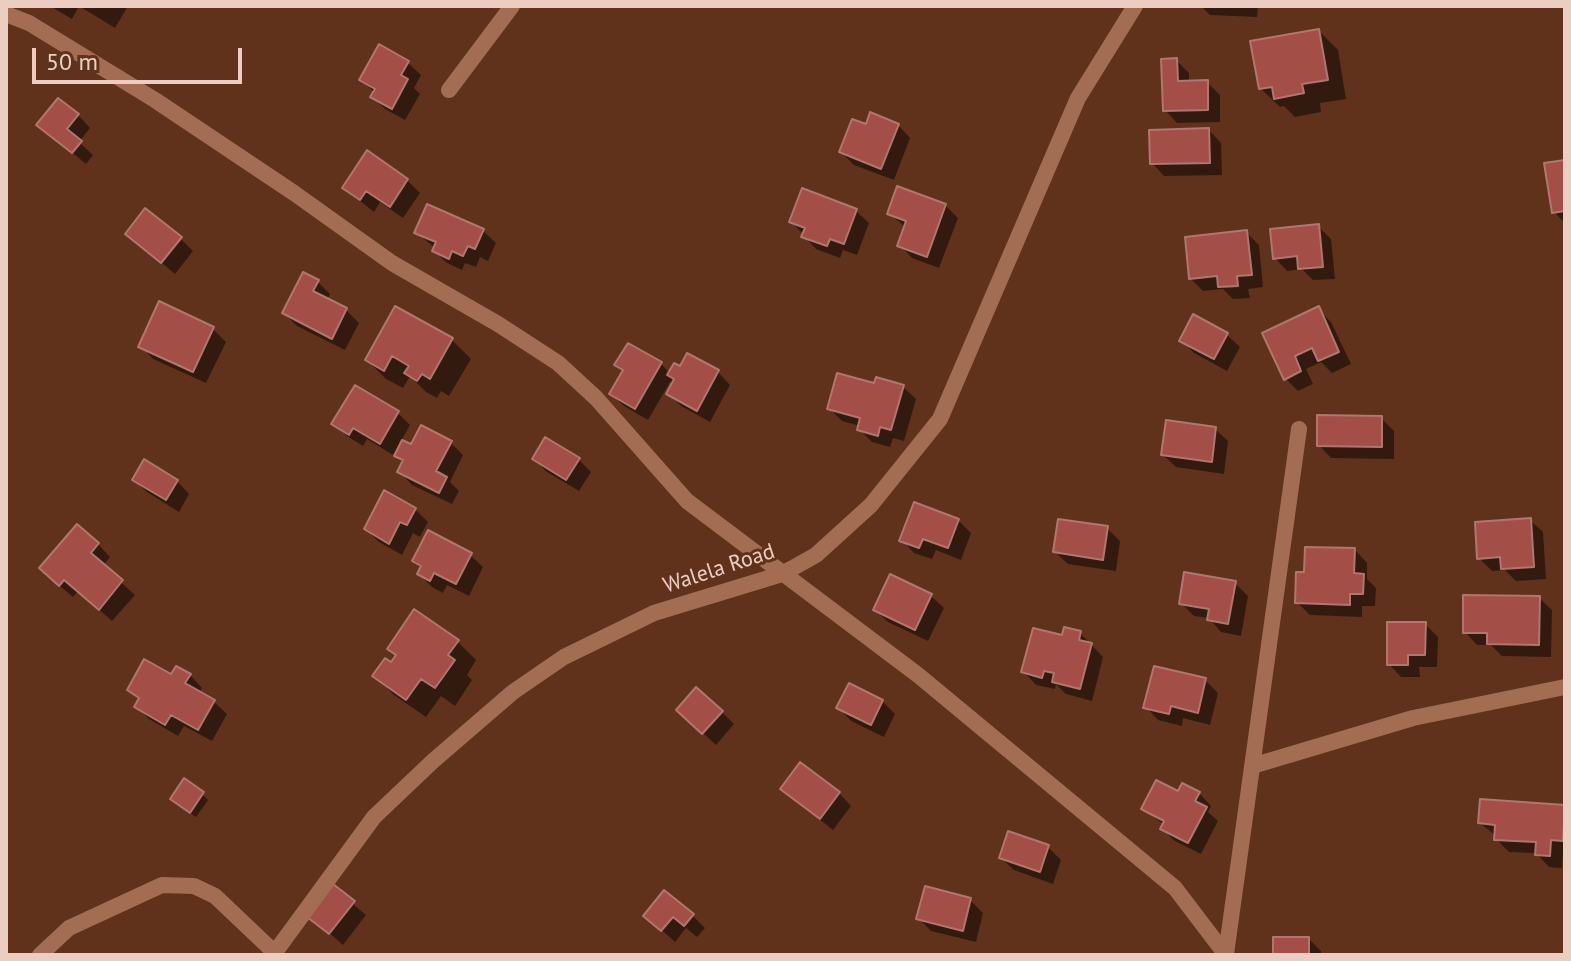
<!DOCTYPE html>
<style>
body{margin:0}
#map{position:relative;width:1571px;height:961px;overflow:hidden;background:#60321b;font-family:"PT Sans",sans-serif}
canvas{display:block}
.frame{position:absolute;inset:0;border:8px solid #ebcec1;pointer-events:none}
.scale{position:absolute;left:32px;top:48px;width:210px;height:36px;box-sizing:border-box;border:4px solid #ebcec1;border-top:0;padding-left:10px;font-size:24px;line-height:28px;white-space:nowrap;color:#ebcec1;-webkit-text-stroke:6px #60321b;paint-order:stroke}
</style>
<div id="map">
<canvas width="1571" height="961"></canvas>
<div class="frame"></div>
<div class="scale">50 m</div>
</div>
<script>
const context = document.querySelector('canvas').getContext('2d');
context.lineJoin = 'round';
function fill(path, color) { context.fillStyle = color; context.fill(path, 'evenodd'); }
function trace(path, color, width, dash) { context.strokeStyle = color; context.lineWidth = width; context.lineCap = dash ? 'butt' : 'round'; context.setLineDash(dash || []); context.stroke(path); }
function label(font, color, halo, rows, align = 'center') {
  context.font = font + ' "PT Sans",sans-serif'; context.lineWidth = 6; context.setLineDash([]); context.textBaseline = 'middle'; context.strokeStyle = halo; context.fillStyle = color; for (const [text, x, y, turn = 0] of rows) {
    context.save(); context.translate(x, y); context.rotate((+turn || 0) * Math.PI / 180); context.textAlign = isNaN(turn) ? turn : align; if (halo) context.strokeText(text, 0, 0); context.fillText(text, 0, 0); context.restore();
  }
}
fill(new Path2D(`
 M50,6H128L115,28L79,6L72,19Z
 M1201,6H1258L1257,17L1210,15Z
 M1319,31L1338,50L1346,99L1320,103L1321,112L1295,117L1284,106L1280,107L1260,88Z
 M380,47L408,63L421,75L414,88L420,94L405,120L385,109L372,97L375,93L361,79Z
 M1176,60L1189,73V83L1207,82L1220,95V122L1177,123L1165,110Z
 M78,115L90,128L79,142L93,155L86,164L39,125Z
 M898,125L910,138L894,180L854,165L841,152L867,127Z
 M1209,130L1221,143L1222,175L1164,176L1152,163Z
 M1565,162V223L1554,212Z
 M407,180L420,193L403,218L380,202L374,212L344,188Z
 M945,205L958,218L939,268L912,258L900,245L906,228L889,213Z
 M856,211L869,223L857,255L843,250L840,258L816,249L791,221Z
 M1319,227L1331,239L1335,279L1313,280L1302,269L1287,271L1275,258Z
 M483,231L496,243L488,261L480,257L476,267L465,263L462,270L447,263L434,251L435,248L417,233Z
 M1246,232L1259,245L1263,287L1248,289L1250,298L1233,299L1223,289L1203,291L1190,278Z
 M128,234L181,239L193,251L175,274Z
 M318,282L330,294L327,300L346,310L359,323L345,350L297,326L284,313Z
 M1318,309L1331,322L1351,364L1332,373L1321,362L1306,369L1313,384L1298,391L1285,378L1265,334Z
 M213,329L226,342L206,383L153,359L141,346Z
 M1227,335L1240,347L1227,371L1194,353L1181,340Z
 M452,340L471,359L449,396L441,391L437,398L426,392L410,376L403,388L386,379L367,360Z
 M661,364L670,373L718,372L730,385L710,422L681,406L668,393L673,384L670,382L648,420L624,406L611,394L624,372L617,365Z
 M875,386L903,387L916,399L904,441L893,438L890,447L872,442L859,429L860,426L842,421L829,408Z
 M397,412L410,425L401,441L412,447L451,443L463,455L450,482L459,491L452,504L412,485L400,472L404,463L394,453L393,455L367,439L363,446L347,436L334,424Z
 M1381,418L1394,431V459L1331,458L1319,445Z
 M1215,429L1228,441L1224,474L1176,467L1163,455Z
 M534,459H578L591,472L579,491L547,472Z
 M134,480L177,481L189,494L179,512L147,492Z
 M415,509L428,522L420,537L413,533L402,555L379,542L366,529Z
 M958,520L971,533L961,560L936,550L932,559L914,553L902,540Z
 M1530,520L1543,532L1546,579L1516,581L1505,570L1492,571L1479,558Z
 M1107,528L1120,541L1116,571L1068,564L1055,552Z
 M98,544L110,557L103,566L135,595L112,621L78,591L73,597L54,581Z
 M1355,550L1367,563V579L1376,588L1375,606H1362V617L1310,615L1297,602L1306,574Z
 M470,555L483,567L469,596L447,585L443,593L432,587L419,574L422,569L414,561Z
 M1235,583L1248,596L1241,636L1221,632L1209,618L1194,616L1181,603Z
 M931,596L944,608L928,641L888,622L875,610Z
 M1539,598L1552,610L1551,657L1502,656L1491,645H1477L1465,632Z
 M1425,624L1438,637L1437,667H1419L1420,677H1401L1389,664Z
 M1080,633L1103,657L1092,701L1066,694L1056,684L1055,689L1036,685L1024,672L1064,638Z
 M457,641L476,660L467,675L472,680L455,706L441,696L426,717L394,695L375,676L392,665L397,657L389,649Z
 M190,675L202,688L199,693L214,702L227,714L212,741L184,726L178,736L149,719L136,706L140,701L129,690L172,677Z
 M1205,680L1218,693L1210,725L1183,718L1182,726L1158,720L1146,707Z
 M882,701L895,714L884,737L851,721L839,708Z
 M722,712L734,724L716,745L691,722Z
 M782,789L839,793L851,806L833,830Z
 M1199,793L1211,806L1208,812L1218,821L1201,854L1175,841L1162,829L1164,825L1144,809L1179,794Z
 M202,794L208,800L196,817L178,805Z
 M1565,807V852H1563L1562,868L1549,867L1536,853L1509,852L1496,839V836L1480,823Z
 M1048,847L1061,860L1053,884L1014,870L1001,858Z
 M333,887L366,915L343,945L310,916Z
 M970,900L983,913L976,942L931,931L918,918Z
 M692,915L705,928L697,937L686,928L675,942L646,916Z
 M1309,939L1321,951V955H1275Z`), '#0007');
const building = new Path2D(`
 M1319,29L1328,80L1302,84L1304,93L1274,99L1272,87L1259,89L1250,41Z
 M379,44L409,61L401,75L408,79L392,109L370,97L375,89L359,80Z
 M1177,58L1178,81L1208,80V110L1163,111L1161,59Z
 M58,98L79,114L67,129L82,141L72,153L36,125Z
 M870,112L899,124L881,169L839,152L852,119L866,124Z
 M1209,128L1210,163L1150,164L1149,130Z
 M367,150L408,179L390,207L366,191L360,200L342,188Z
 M1565,160V211L1552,213L1544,163Z
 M897,186L946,204L927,257L897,246L906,221L887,214Z
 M802,188L857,209L844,244L830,239L827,246L801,237L805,228L789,222Z
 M427,204L484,229L475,249L468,246L463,256L452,251L449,259L432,251L436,242L414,233Z
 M145,208L182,237L161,263L125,234Z
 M1319,224L1323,267L1298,269L1297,256L1273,259L1270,229Z
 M1247,230L1252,275L1237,276L1238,286L1218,287L1217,276L1189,279L1185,237Z
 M303,272L319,280L313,291L347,308L332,339L282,313Z
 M159,301L214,327L193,372L138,347Z
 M395,306L453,338L430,379L422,374L417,381L404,373L409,366L392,356L384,371L365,360Z
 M1319,306L1339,352L1318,361L1312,348L1295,356L1301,371L1284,380L1262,333Z
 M1193,314L1228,333L1214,359L1179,341Z
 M628,343L662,362L635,409L609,394L623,370L614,365Z
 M687,353L719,370L697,411L666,394L674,379L667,375L674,363L680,366Z
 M837,373L874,383L876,377L904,385L891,430L880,427L878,436L857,430L860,418L827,409Z
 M355,385L399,411L380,444L353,428L349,435L331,424Z
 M1317,415L1382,416V447L1317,446Z
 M1166,420L1216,427L1212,462L1161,455Z
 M421,425L452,441L436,471L447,477L439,493L397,472L403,460L394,456L402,440L411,444Z
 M545,437L580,458L566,480L532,459Z
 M144,459L178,480L166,500L132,480Z
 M384,490L416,508L407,525L400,522L389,544L364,529Z
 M914,502L959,519L948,548L923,539L919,548L899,541Z
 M1531,518L1534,567L1501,569L1500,557L1477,559L1475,522Z
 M1058,519L1108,526L1103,560L1053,552Z
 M77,524L99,543L91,553L123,580L99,610L64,580L59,586L39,568Z
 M428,530L472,553L456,584L434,573L430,581L417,574L421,566L412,561Z
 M1305,547L1355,548L1354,573L1364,574L1363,594H1350V605L1295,603L1296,572H1304Z
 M1184,572L1236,581L1228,624L1207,620L1209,609L1179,604Z
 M890,574L932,594L915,630L873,610Z
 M1463,595L1540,596L1539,645L1487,644V633H1463Z
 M414,609L459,640L448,655L455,660L435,688L421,679L406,700L372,676L385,658L391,662L396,655L387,649Z
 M1387,622H1426L1425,655H1408V665H1387Z
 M1064,627L1081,631L1079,640L1092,643L1080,689L1052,682L1054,673L1044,671L1042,678L1021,672L1033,628L1062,635Z
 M144,659L171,674L176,666L191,674L185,683L215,700L198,730L171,715L165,725L134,707L139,698L127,690Z
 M1154,666L1206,678L1198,713L1171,706L1169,714L1143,708Z
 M849,683L883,700L871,725L836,708Z
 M696,687L723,711L702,734L676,710Z
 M800,762L840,792L820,819L780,789Z
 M184,778L204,792L190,813L170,799Z
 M1156,780L1178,791L1182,783L1200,792L1195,801L1207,807L1188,843L1160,829L1164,821L1141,809Z
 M1480,799L1565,805L1563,841L1551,840L1550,856L1535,855L1536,842L1494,840L1495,825L1478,823Z
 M1008,831L1049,845L1040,872L999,858Z
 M333,884L355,901L329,934L307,917Z
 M925,886L971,898L963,931L916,919Z
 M664,890L694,914L684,926L673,917L661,931L643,916Z
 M1273,937H1309V955H1273Z`);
fill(building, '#a34e46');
trace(building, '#b0766f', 2);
trace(new Path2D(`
 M6,14L29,23L155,100L294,193L392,263L498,324L558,363L596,398L687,501L918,675L1175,888L1226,955
 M449,90L512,6
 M1252,766L1413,718L1565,687
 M1226,954L1299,429
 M40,955L69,928L162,885L194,886L215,896L274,952
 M273,955L374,817L433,761L513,692L564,657L654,613L782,574L816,555L871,505L940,419L1078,98L1135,6`), '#a36d53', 16);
label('22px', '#ebcec1', '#60321b', [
 ["Walela Road",719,569,-18]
]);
</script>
